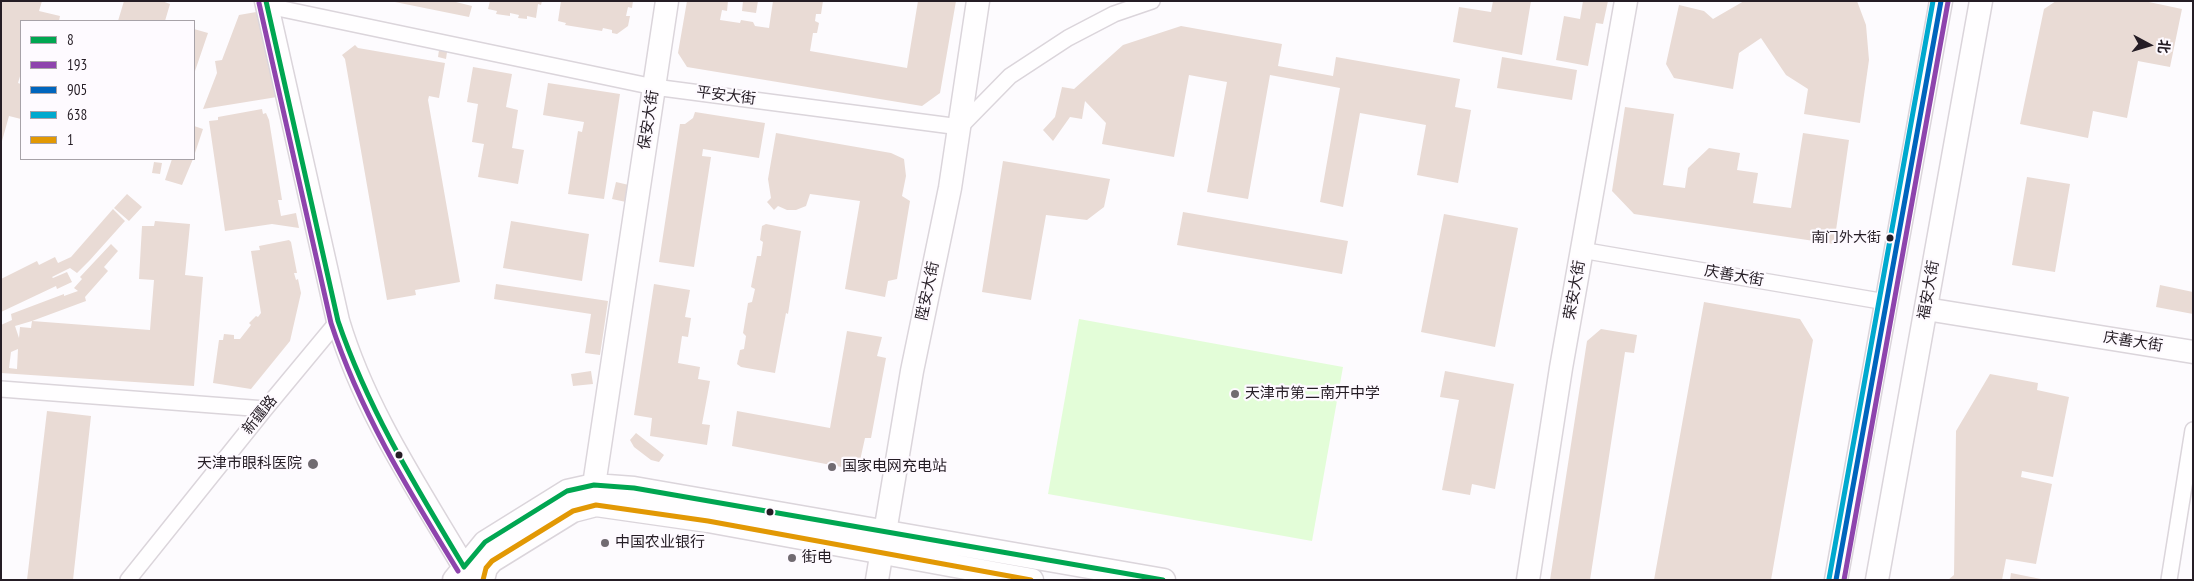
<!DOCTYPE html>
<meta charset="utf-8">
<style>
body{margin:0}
#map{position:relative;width:2194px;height:581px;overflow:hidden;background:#fdfbfe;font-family:"PT Sans Narrow","Noto Sans SC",sans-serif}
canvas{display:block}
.frame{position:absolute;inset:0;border:2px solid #251d25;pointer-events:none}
.legend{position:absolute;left:20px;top:20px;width:175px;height:140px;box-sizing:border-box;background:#fefaff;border:1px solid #a7a2a8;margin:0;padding:6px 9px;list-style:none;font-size:15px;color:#251d25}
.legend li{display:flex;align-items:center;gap:10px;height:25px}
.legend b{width:25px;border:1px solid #a7a2a8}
.north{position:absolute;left:2124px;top:20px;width:50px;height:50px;-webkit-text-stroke:4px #fefaff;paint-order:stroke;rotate:96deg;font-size:14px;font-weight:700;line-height:20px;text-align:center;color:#251d25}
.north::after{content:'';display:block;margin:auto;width:18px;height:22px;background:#251d25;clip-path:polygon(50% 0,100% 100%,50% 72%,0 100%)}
</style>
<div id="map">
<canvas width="2194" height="581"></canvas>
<div class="frame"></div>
<ul class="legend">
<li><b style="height:6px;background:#00a651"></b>8</li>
<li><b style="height:6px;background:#8e44ad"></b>193</li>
<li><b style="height:6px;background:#0065bd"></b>905</li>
<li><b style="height:6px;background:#00a9ce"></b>638</li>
<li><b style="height:6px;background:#e29804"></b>1</li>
</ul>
<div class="north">北</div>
</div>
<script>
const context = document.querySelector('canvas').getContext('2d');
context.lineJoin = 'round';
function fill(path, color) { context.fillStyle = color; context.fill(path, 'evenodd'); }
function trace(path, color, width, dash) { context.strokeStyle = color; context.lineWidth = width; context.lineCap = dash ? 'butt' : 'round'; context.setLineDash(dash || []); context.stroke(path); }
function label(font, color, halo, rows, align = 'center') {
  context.font = font + ' "PT Sans Narrow","Noto Sans SC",sans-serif'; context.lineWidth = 4.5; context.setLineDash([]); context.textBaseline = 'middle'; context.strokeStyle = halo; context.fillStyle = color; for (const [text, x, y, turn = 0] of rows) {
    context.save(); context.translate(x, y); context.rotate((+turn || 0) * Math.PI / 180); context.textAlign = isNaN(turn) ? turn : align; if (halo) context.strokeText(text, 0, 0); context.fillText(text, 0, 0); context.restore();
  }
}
fill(new Path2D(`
 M1079,319L1343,367L1312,541L1048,494Z`), '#e3fdd8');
fill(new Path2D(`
 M1,1H42L39,11L60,16L59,21H21V73L18,83L21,84V119L9,116L2,141Z
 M124,1H162L170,4L165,21H118Z
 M390,1H452L472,6L469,17Z
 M490,1H542L541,5L538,4L536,18L527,16V19L518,18L519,15L510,13V16L496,14L497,11L488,9Z
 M561,1H633L632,8L628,7L626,16H630L628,26L617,34L612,33V30L603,28L602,31L565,25L566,23L558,21Z
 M687,1H728L727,11L722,10L720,20L740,23L741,20L753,22L755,26L769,28L773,1H823L821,14H816L815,21L819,23L817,33H813L810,51L907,68L918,1H956L940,93L922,106L687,67L678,53Z
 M743,1H758L756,13L742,11Z
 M1493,1H1531L1522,55L1453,42L1459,7L1491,12Z
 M1583,1H1608L1603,24L1596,23L1588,66L1556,60L1564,16L1580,19Z
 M1744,1H1857L1866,25L1869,60L1860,123L1804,114L1808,89L1786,75L1761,38L1739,53L1733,89L1674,78L1666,64L1679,5L1704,11L1713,19Z
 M2056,1H2144L2182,9L2170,67L2138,61L2127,118L2093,111L2088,138L2020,124L2044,9Z
 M262,11L277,97L203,109L217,73L215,61L222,60L239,15Z
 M1181,26L1282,44L1278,66L1333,76L1336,57L1460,79L1455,107L1471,110L1458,183L1417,175L1426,125L1360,113L1343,207L1320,202L1340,88L1270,75L1248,199L1207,192L1227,82L1189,75L1174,157L1102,144L1106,123L1085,101L1082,119L1070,117L1053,141L1043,130L1055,117L1062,87L1074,89L1123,45Z
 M194,29L208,33L194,74Z
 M355,45L358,48L445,63L439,98L429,96L428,100L460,282L415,290L416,295L387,300L345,59L342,55Z
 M439,50L447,52L446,59L438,57Z
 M1502,57L1577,70L1572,100L1497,88Z
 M473,67L512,74L506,107L518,110L512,148L524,150L518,184L478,177L484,144L472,142L478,104L467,102Z
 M548,83L620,94L604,199L568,194L578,131L582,132L584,122L543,115Z
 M1625,107L1674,114L1663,185L1685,188L1688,168L1709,148L1740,153L1737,170L1758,173L1753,203L1791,208L1803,133L1849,140L1834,244L1634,214L1612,191Z
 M262,109L263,114L266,113L269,120L282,200H278L281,216L296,213L299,228L272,224L225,231L209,121L218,120V117Z
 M695,112L765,123L759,158L703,149L702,156L711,157L694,267L659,262L680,124H685L693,118Z
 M194,126L203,129L194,156Z
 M776,133L891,153L904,159L906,176L902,196L910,201L897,279L888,281L885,297L845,289L860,201L810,194L806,206L796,210H787L778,206L774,210L767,202L771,198L768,179Z
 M172,159H193L182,185L165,180Z
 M1003,161L1110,179L1104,207L1087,220L1046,215L1031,300L982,292Z
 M154,162L162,163L160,174L152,173Z
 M2027,177L2070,184L2055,272L2012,265Z
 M616,182L629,185L626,202L612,199Z
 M127,194L142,207L129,221L114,208Z
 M113,209L125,221L90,260L77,273L70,268L52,277L53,278L67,272L72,282L57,289L56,286L1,312V279L37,261L39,265L55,257L58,263L71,257Z
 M1183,212L1348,241L1342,274L1177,245Z
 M1444,214L1518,228L1495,347L1421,332Z
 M155,221L190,224L185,275L203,277L194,386L1,373V325L12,320L11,314L64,294V296L78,291L74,288L82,279L80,277L111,244L118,251L104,267L108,271L85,297L86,301L32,321L150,330L154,280L139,279L142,226H154ZM32,321L31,328L20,327L19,338L15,326ZM18,349L17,369L9,368L11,352Z
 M511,221L589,234L582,281L503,268Z
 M766,224L801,231L788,314L786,313L775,373L741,367L737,364L740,350L744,349L746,336L743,333L748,303L752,302L755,289L751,287L757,256H761L763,242L760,240L762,226Z
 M289,240L291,242L297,273H294L296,280L298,279L301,293L290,341L251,389L213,383L219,340H223L224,334L234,335V339H240L251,325L249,323L256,316L258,317L261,313L251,251L260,250L259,246Z
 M496,284L608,301L600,355L585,353L591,314L494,299Z
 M654,284L690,290L685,317L691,318L688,337L682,336L678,363L700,367L698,379L710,381L702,424L710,425L707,445L650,436L652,418L634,415Z
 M2160,285L2193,292V314L2156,307Z
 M1704,302L1800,319L1813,340L1771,580H1654Z
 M1601,329L1637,335L1634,353L1625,352L1590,580H1550L1587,341Z
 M847,331L882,337L877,356L886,358L871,438H865L859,465L852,469L732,446L737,411L830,428Z
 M591,371L593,384L573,386L571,374Z
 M1445,371L1514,384L1495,489L1472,484L1470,495L1442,490L1459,400L1440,397Z
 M1990,374L2038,383L2037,390L2069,397L2053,477L2022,471L2021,477L2052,484L2036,564L2006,559L2002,580H1948L1954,575L1956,431Z
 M47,411L91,416L73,580H27Z
 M636,433L664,455L659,462L651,460L634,447L630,440Z
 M2011,573L2041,579V580H2010Z`), '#e9dbd5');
const street = new Path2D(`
 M268,6L654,87L960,127L1010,76L1068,38L1114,14L1152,1
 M1581,250L1886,302
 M1,389L265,409
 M128,580L265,409L338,321
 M2169,580L2193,430`);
const secondary = new Path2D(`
 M266,1L338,321C366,415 423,496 471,579
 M1926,309L2193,352
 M596,500L594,485L667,1
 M454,580L485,542L567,491L594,485L634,488L1164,580
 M483,580L486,568L492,561L573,511L596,505L708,521L1032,580
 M877,580L912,371L950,188L978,1
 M1528,580L1561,368L1626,1
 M1836,580L1941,1
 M1877,580L1981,1`);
trace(street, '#dbd5db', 18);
trace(secondary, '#dbd5db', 25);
trace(street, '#fffeff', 15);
trace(secondary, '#fffeff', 22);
trace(new Path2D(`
 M266,1L338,321C368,409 416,487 464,567L485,542L567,491L594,485L634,488L1163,580`), '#00a651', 5);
trace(new Path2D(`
 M259,3L331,323C360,412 409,491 458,571
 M1844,580L1948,2`), '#8e44ad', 5);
trace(new Path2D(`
 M1836,580L1941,1`), '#0065bd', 5);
trace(new Path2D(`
 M1829,579L1933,1`), '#00a9ce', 5);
trace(new Path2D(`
 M483,580L486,568L492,561L573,511L596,505L708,521L1031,580`), '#e29804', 5);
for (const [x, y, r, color] of [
 [1890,238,4.5,"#251d25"],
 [1235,394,5,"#716b71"],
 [399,455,4.5,"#251d25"],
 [313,464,6,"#716b71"],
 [832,467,5,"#716b71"],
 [770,512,4.5,"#251d25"],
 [605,543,5,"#716b71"],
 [792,558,5,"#716b71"]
]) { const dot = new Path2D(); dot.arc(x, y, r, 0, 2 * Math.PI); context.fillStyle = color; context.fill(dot); trace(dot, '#fefaff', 2); }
label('14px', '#251d25', '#fefaff', [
 ["南门外大街",1881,238]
], 'right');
label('15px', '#251d25', '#fefaff', [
 ["平安大街",726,96,7],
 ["保安大街",649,120,-81],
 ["庆善大街",1734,276,10],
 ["荣安大街",1575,290,-80],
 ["福安大街",1929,290,-80],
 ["陞安大街",928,291,-78],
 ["庆善大街",2133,342,9],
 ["新疆路",260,415,-51]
]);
label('15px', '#251d25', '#fefaff', [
 ["天津市第二南开中学",1245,394],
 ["天津市眼科医院",302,464,"right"],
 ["国家电网充电站",842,467],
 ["中国农业银行",615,543],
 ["街电",802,558]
], 'left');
</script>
